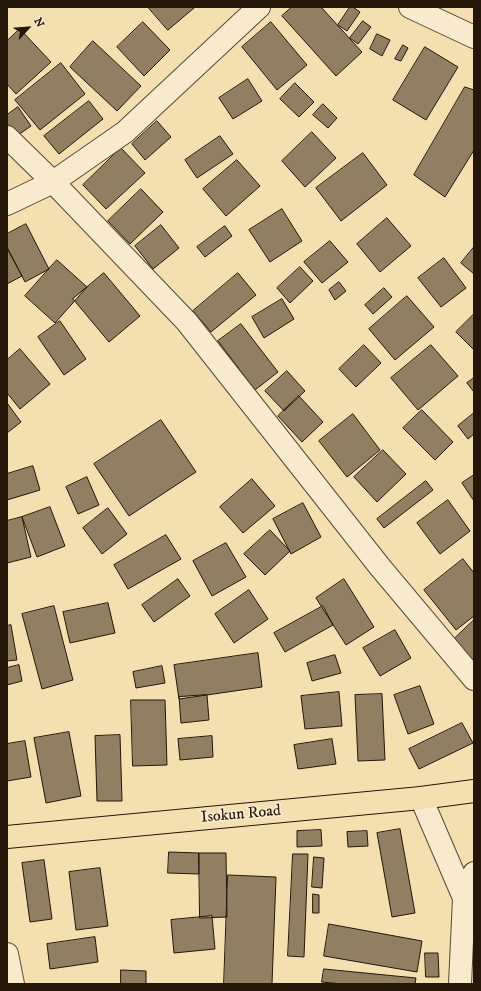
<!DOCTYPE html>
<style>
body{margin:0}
#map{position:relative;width:481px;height:991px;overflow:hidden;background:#f4dfb1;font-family:"IM FELL DW Pica",serif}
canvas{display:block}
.frame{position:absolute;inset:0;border:8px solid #23170a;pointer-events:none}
.north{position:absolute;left:8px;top:8px;width:40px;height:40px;-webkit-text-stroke:3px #f8eacc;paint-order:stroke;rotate:64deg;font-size:11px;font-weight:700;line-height:16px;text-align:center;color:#23170a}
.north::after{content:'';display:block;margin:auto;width:14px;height:18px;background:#23170a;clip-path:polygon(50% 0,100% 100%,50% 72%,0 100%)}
</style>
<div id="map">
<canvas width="481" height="991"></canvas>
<div class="frame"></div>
<div class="north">N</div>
</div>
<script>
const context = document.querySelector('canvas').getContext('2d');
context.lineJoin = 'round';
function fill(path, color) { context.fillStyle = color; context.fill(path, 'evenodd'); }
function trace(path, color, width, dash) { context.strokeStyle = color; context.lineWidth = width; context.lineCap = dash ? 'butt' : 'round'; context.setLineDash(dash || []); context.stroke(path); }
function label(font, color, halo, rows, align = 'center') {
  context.font = font + ' "IM FELL DW Pica",serif'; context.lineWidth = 3.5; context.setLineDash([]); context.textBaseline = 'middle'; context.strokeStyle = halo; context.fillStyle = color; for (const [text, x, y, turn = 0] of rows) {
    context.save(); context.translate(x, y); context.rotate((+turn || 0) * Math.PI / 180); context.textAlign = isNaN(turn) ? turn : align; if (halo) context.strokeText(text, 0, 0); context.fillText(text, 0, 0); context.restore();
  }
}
const building = new Path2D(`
 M148,7H193L194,8L168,30Z
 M292,7H321L362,52L336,76L282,16Z
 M350,7H353L360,12L347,31L338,25Z
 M363,21L371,27L358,44L350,38Z
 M143,22L170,50L144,76L117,47Z
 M271,22L307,65L277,90L242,47Z
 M20,29L51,62L16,94L7,84V41Z
 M377,34L390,40L382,56L370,49Z
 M93,41L141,86L117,111L70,67Z
 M403,45L408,48L401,61L395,59Z
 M425,47L458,67L426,120L393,100Z
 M61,63L85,94L40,130L15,100Z
 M248,79L262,101L233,119L219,98Z
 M295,83L314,102L299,117L280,99Z
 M465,87L474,90V150L445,197L414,175Z
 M89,101L103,119L59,154L44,136Z
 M323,104L337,118L328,128L313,115Z
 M18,107L31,126L11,140L7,135V115Z
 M157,121L171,137L145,160L132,144Z
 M312,132L336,158L305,187L282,161Z
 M220,136L233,154L197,178L185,160Z
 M121,148L145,173L106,209L83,185Z
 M363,153L387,185L341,221L316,188Z
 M237,160L260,186L226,216L203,189Z
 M141,189L163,212L130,244L108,221Z
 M282,209L302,241L270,262L249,230Z
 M387,218L411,246L380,272L357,244Z
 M26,224L49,269L25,282L7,248V234Z
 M161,225L179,248L153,269L135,246Z
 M225,226L232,236L205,257L197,247Z
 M330,241L348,262L322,283L304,262Z
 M7,247L22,276L7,284Z
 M474,247V274L461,263Z
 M444,258L466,288L441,307L418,278Z
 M57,260L87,287L55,323L25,296Z
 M300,267L313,281L290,303L277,288Z
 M104,273L140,316L109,342L73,299Z
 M238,273L256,295L211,332L193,311Z
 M339,282L346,291L335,300L329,290Z
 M384,288L392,297L373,314L365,305Z
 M407,296L434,327L395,360L369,329Z
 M282,299L294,319L264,338L252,317Z
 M474,314V350L456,332Z
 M60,321L86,359L64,375L38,337Z
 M241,324L278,372L255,390L218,341Z
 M364,345L381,363L356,387L339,369Z
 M431,345L458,376L418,410L391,378Z
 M20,349L50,384L20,409L7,393V360Z
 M287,371L305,391L284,411L265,391Z
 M474,378V392L467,383Z
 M299,396L323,422L302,442L278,416Z
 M7,403L21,422L7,433Z
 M422,410L453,442L435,460L403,428Z
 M474,413V434L468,439L458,426Z
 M353,414L380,450L347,477L319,441Z
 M161,420L196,472L129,516L94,464Z
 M383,450L406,474L377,502L354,477Z
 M33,466L40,490L7,500V474Z
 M474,475V501L462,483Z
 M87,477L99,505L78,514L66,487Z
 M252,479L275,506L243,533L220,507Z
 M426,481L433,490L384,528L377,519Z
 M448,500L470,531L440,554L417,523Z
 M303,503L321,537L291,554L273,519Z
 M50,507L65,546L37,557L22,517Z
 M108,508L127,534L102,554L83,528Z
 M22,517L31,557L7,563V521Z
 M270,530L290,551L265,575L244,554Z
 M166,535L181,559L128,589L114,565Z
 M226,543L246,577L212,596L193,561Z
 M463,559L474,573V616L456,630L424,590Z
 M178,579L190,596L154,622L142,605Z
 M344,579L374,627L346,645L316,598Z
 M249,590L268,619L234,643L215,614Z
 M108,603L115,633L70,643L63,612Z
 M54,606L73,680L42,689L22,614Z
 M323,606L333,625L285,652L274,633Z
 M474,620V663L452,641Z
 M11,625L17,660L7,661V626Z
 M395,630L411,658L380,676L363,648Z
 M258,653L262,687L179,699L174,665Z
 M335,655L341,673L312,681L307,663Z
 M19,665L22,681L7,685V668Z
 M162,666L165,683L136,688L133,672Z
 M420,686L434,724L408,734L394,695Z
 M339,692L342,726L305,729L301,696Z
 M382,694L385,760L358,761L355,695Z
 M207,695L209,720L181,723L179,697Z
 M131,700H165L167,765L133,766Z
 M462,723L473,743L419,769L409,749Z
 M69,732L81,796L46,803L34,738Z
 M120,735L122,801H97L95,736Z
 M212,736L213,757L180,760L178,739Z
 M332,739L336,764L298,769L294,745Z
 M25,741L31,777L7,781V744Z
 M400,829L415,913L392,917L377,833Z
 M321,830L322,846L297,847V831Z
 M367,831L368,846L348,847L347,832Z
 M169,852L199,853V874L168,873Z
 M199,853H226L227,917L200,918Z
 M293,854H308L304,957L288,956Z
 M314,857L324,858L322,888L312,887Z
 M44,860L52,919L30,922L22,863Z
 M100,868L108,926L76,930L69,872Z
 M228,875L276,877L272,984H224Z
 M313,894L319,895V913H313Z
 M212,916L215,949L174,953L171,920Z
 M329,924L422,941L417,972L324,956Z
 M95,937L98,962L50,969L47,944Z
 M425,953H438L439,977H426Z
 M324,969L416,978L415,984H342L322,982Z
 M121,970L146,971V984H121Z`);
fill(building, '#907f61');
trace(building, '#23170a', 1);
const minor = new Path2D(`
 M410,7L474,37
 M7,137L53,182L187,322L380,567L474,679
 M7,204L53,182L125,132L259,7
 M7,954L13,984`);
const tertiary = new Path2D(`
 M421,798L464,898
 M460,984L464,898L474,873`);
const primary = new Path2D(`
 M7,837L421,798L474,791`);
trace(minor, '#574934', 24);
trace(tertiary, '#574934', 24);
trace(primary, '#23170a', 24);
trace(minor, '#f8eacc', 22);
trace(tertiary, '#f8eacc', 22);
trace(primary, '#f4dfb1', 22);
label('16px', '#23170a', '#f8eacc', [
 ["Isokun Road",241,815,-5]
]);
</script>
